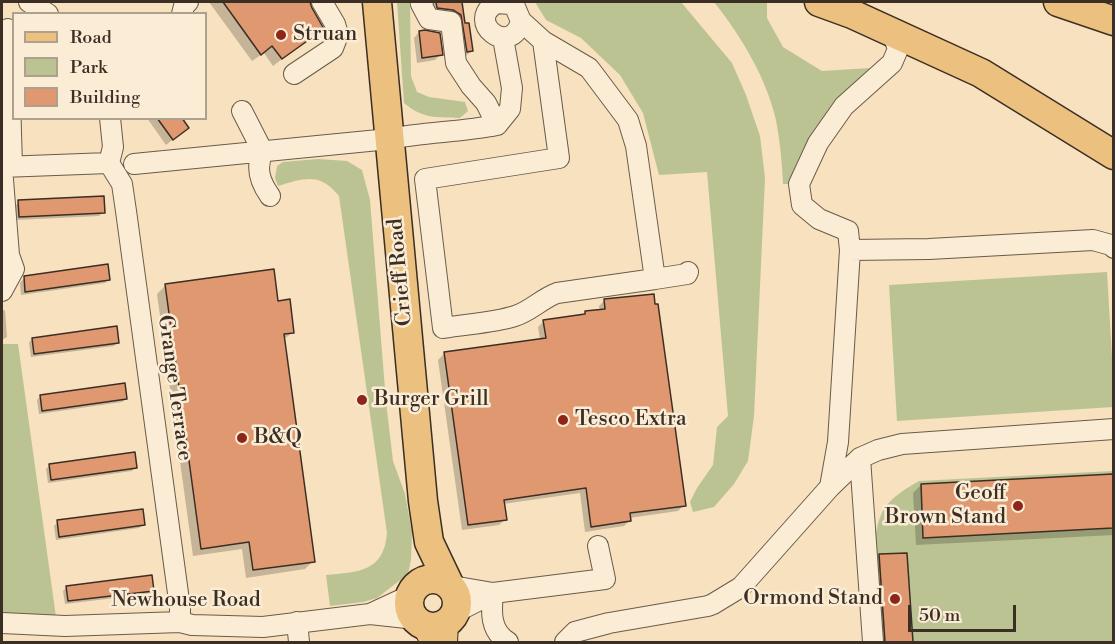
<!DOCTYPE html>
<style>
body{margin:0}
#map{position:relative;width:1115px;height:644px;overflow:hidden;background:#f7e1be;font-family:"Libre Bodoni",serif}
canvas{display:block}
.frame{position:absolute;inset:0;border:3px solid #3b2e24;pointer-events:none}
.legend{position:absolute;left:12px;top:12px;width:195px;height:108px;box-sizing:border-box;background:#faecd5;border:2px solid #aea08e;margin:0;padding:8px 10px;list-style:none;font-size:18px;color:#3b2e24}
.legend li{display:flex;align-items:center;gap:12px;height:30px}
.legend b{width:30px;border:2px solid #aea08e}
.scale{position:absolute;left:908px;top:605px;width:108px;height:27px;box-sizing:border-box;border:3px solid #3b2e24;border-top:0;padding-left:8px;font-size:18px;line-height:21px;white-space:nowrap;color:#3b2e24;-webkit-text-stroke:4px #faecd5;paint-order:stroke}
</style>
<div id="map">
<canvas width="1115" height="644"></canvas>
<div class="frame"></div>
<ul class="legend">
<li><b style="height:8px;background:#ecc07f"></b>Road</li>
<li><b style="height:16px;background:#bcc393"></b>Park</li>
<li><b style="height:16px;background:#df9870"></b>Building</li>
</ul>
<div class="scale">50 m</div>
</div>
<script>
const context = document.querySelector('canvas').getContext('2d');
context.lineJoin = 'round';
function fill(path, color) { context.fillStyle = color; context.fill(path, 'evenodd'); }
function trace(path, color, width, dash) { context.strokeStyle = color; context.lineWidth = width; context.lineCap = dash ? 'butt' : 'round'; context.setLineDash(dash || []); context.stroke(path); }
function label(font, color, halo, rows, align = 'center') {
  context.font = font + ' "Libre Bodoni",serif'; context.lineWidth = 5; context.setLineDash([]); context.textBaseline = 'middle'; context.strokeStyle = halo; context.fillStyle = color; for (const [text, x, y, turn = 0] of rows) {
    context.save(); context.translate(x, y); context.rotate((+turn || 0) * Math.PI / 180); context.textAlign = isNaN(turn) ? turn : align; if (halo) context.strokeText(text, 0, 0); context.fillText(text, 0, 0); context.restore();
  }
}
fill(new Path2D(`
 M397,2H410L411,76L417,92L429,97L465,102L468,111L460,118C436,117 423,119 404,103Z
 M535,2H681L732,63L746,95L760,136L765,178L754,416L748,461L734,484L714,507L693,512L690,502L697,488L713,465L717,427L728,416L707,172L659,175L643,113L620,75L581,38L546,20Z
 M714,2H767V18L783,47L822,71L870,68C836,102 803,137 789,184H783C782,162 780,141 776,120C766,77 741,36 714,2Z
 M318,159L347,161L362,170L370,200L386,402L393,461L405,494L412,532L411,560L408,574L377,598L363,602L330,606L326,575C358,572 384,572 387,533L339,196C320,172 304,178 278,186L275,178L277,166L283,162Z
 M1107,272L1113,374V407L897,421L889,285Z
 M2,344H18L56,617L2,616Z
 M1113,471V642H880C878,608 865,534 886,506C896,494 907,488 919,481Z`), '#bcc393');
fill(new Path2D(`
 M209,2H310V8L322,28L273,66L264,53L252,61Z
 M430,2H461L464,25L471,51L465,57H461L431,13Z
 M419,32L441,54L435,60L417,63L414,38Z
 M147,118H187L183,122L181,133L166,145Z
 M19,202L103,212L99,216L16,220L15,206Z
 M25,277L109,279L105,283L21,295L20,283Z
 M165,286L277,303L293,332L283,340L313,561L305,569L246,578L242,549L193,556L157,294Z
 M605,300L684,505L678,511L629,518L630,520L624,526L585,532L580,493L503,504L505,519L499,525L462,530L438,360L444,354L540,340L538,327L544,321L583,316L586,313L600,311L599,306Z
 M5,310L7,337L2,340V311Z
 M32,339L118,342L114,346L31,357L29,343Z
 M41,396L126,399L122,402L39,414L37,400Z
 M50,465L135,467L132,471L48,483L46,469Z
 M1114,476V535L916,545L913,493L921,485Z
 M58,522L143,525L139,528L56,540L54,526Z
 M906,554L911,642H876L871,564L879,556Z
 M67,587L152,591L148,594L65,604L63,591Z`), '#0003');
const building = new Path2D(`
 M223,2H310L312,8L324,29L282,59L272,46L261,55Z
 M436,2H462L465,23H469L473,51L467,52L461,15L453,10L437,8Z
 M425,30L440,33L443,55L422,58L419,31Z
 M157,118H182L189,128L173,140Z
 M104,196L105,213L19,217L18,200Z
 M108,264L110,280L25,292L24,276Z
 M274,269L278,301L290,299L294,333L284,334L315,562L253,570L249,542L201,549L165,284Z
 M654,294L655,304H658L686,506L630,513L631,521L591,527L586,488L504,500L507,520L468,525L444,352L546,338L543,320L585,314V311L605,309L604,299Z
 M117,326L119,343L34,354L32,338Z
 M125,383L127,399L42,411L40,395Z
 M135,452L137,468L51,480L49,464Z
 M1113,474V528L923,538L921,484Z
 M143,509L145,525L59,537L57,520Z
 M907,553L913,642H885L879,554Z
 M152,575L154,591L68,601L66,586Z`);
fill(building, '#df9870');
trace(building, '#3b2e24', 1.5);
const minor = new Path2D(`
 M29,2L48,14
 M423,2L421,4L429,19L451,22L456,63L471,86L486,103L497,125
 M182,14L184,6L188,2
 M521,21C511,59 463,21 497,3L510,4L515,7L521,21L543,41L589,68L628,120L636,146L655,279L557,293C541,299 531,311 515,316C493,323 466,324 443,328L425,179L559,158L543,41
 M8,29L12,166
 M294,74L333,48L338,35L335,24L322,2
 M242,111L263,152C255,168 260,182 270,196
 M109,163L122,184L126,211L175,571L180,608V622
 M109,163L113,147L110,118
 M134,164L389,139C425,132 462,132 497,125L510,109L512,88L503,38
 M2,167L109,163
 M850,250L848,231L819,219L802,205L799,184L818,143L844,106L892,63L898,49L892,32
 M655,279L687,274L688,272
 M2,291L14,269L9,255L2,167
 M860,458L873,642
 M830,487L838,442L850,250L929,249L1093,240L1111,245L1114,248
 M452,586L493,593L605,579L598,546
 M493,593C491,612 490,631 508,642
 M456,612L493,593
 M370,614L411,595
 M297,622L299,642
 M2,623L65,626L180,622L192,625L263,627L370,614L416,619
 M565,642L575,632L609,623L708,606L713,604L741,587L830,487L860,458L878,450L902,444L1114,429`);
const major = new Path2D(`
 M424,625L433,642
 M445,642L446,623`);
const highway = new Path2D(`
 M377,2L423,501L429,542L449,584
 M819,2L852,14L981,73L1114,155
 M1058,2L1114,21
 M409 603a24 24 0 1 1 48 0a24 24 0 1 1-48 0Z`);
trace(minor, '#6a5b4a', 22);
trace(major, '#3b2e24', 26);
trace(highway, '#3b2e24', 31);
trace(minor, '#faecd5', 20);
trace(major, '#ecc07f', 24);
trace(highway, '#ecc07f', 28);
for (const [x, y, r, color] of [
 [281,35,6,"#8f2418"],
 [362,400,6,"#8f2418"],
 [563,420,6,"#8f2418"],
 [242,438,6,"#8f2418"],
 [1018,506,6,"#8f2418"],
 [895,599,6,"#8f2418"]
]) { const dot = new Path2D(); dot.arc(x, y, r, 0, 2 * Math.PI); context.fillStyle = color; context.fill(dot); trace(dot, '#faecd5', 2); }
label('21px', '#3b2e24', '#faecd5', [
 ["Struan",293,35],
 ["Burger Grill",374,400],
 ["Tesco Extra",575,420],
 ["B&Q",254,438],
 ["Geoff",1006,494,"right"],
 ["Brown Stand",1006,518,"right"],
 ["Ormond Stand",883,599,"right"]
], 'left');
label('21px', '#3b2e24', '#faecd5', [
 ["Crieff Road",401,272,-95],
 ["Grange Terrace",174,388,82],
 ["Newhouse Road",186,601]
]);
</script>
